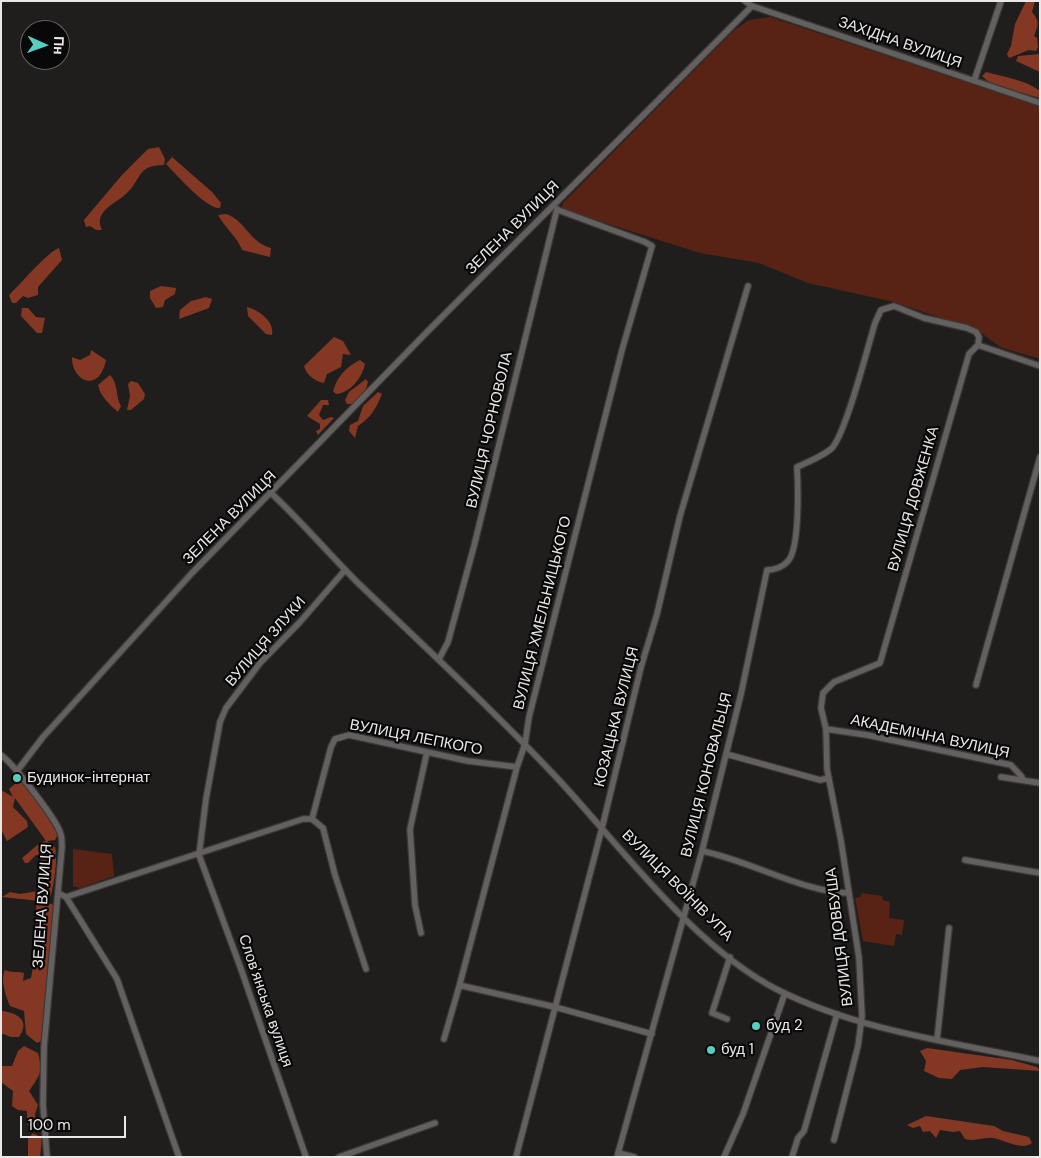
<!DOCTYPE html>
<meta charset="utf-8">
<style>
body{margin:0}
#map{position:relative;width:1041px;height:1158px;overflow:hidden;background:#201e1d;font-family:"DM Sans",sans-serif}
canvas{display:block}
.frame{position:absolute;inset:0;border:2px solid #eae8e7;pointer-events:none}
.north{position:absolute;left:20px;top:20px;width:50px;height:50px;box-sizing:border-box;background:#090808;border:1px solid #636261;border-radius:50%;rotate:92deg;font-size:14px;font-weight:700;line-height:20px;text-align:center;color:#eae8e7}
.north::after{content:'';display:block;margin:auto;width:18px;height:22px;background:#57cec2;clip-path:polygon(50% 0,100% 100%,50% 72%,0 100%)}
.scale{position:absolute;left:20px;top:1116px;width:106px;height:22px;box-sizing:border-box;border:2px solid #eae8e7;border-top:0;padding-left:6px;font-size:15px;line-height:18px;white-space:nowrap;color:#eae8e7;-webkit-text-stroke:4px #090808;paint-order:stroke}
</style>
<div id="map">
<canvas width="1041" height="1158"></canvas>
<div class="frame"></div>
<div class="north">Пн</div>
<div class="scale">100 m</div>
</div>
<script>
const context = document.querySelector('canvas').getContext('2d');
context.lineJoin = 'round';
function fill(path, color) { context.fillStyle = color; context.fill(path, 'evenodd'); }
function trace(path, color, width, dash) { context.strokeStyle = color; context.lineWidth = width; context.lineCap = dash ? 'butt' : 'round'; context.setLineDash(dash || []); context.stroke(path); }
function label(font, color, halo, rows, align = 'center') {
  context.font = font + ' "DM Sans",sans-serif'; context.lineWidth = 4.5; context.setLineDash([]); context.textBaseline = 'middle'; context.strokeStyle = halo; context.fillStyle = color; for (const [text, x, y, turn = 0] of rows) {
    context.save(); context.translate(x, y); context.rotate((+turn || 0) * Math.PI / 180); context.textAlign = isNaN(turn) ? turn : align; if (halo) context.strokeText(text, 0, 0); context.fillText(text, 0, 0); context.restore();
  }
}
fill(new Path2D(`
 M770,17L1040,107V359L1000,347L971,325L944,319L894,302L808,283L759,263L700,253L561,209L563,203L733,31L749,20Z
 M73,849L112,854L114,876L80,888L73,886Z
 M862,893L882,896L883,900L890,902L889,918L904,920L902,935L896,934L894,946L863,941L855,898L860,897Z`), '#582314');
fill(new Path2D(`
 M1026,1H1035L1032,12C1040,21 1038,26 1034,36L1037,38L1038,47L1036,51L1029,50L1009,58L1007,54L1011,46L1015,24Z
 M1040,54V72L1016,61L1018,56Z
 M986,72C1004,77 1026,80 1040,91V98L991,84L982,76Z
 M159,147L165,159L164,165C136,165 142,180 126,194C115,204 93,211 102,230H96L90,226L86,227L84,220L122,175L148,149Z
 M172,157L212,192L221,203L220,208C207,210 176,174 166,164Z
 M226,214C245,220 249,242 271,248L270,257L242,250C238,238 225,228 218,215Z
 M59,248L62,260L38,287V295L28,298L23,296L16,303H12L9,295C21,284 46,253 59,248Z
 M161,286L176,288L175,294L165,300L163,307L156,308L150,298V291Z
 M206,297L212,299L209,308L179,319L180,310L191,301Z
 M247,307C259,310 275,322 272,335L266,334L248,316Z
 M22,308H28L36,317L45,318L42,333H37L21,316Z
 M334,337L343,341L351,355L343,354L341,367L327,374L324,383C315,382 306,374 304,366Z
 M91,350L106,360C99,395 71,380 72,357L80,360L90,355Z
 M360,360L365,364C362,378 350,393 336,394L333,391C337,377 347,366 360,360Z
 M110,375C119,384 115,396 121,406L118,412C110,405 100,396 98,385Z
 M366,379L368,382L364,397L351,404H347L345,400L349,392Z
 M131,381L138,383L145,394L144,399L131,410H127L130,396L128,384Z
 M378,392L382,394C376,409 371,417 358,426L355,438L349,431L350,425L358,421L363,406Z
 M321,400H328L329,405H323L319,415L323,420L331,417L334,418L318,435L316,431L320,429V424L307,416Z
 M21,782L34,794L58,834L55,840L47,841L55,847C58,860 54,882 51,895L41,900L54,905L41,1041L37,1043L26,1034L24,1011L10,1006C6,997 0,979 5,970C12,973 17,971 24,973L23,981L31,978L36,950L33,938L37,921L36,904L40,901L2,897L10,892L20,894L38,891C42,884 40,865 41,856L36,855L28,863H25L22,858L41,842L46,841L15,798L13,807L27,821L28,827L7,841L1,829V790L13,797L9,789L16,783Z
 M1,1011C17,1012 31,1021 19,1037H11L1,1033Z
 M24,1046L38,1053C43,1072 40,1075 29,1091L38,1105L35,1114L36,1127L31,1129L27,1124V1111L18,1110L12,1106L13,1091L1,1082V1066H12L18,1051Z
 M927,1048L1012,1060L1037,1067L1040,1071L983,1067L960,1070L952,1079L939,1078L924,1071L926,1061L920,1051Z
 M926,1116L994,1126L1003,1131L1029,1137L1032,1143C1021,1151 1005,1140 993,1138C984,1137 975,1142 965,1139L960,1131L953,1132L940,1130L936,1138L930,1131L923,1132L920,1126L913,1128L907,1125Z
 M33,1133L42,1138L40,1157H28V1139Z`), '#843823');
const minor = new Path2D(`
 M745,1L752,6L1040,103
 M974,81L1001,1
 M271,493C301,521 328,553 357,582C425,647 494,711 558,779C621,847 695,948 778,990C860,1031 952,1042 1040,1061
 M439,659L448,642L474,546L557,209
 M976,685L1040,457
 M826,729L867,735L1011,765L1022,777L1021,780
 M726,754L820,780L829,778
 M1,755C13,763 55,818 60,832C62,836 62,842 62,847L44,1047L43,1105L47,1157
 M17,771L43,737L192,573L426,333L752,6
 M1001,777L1040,783
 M312,819L331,747L335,739L349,735L468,761L517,767
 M312,819L323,828L335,875L366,969
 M702,851C748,860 805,893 849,893
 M965,860L1040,873
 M58,893L66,897L117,979L179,1157
 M66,897L303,819H312
 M421,933L415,905L410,829L427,752
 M459,987L517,767L525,744L529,717L622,350L652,246L645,242L558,210
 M727,1019L712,1013L730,957
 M444,1039L459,987L463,986L555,1007L652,1034
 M937,1040L949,928
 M834,1140L858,1046L862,1016L859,958L841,841L827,769L826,729L821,708L823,693L834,682L880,663L969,354L978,345
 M618,1153L634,1157
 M306,1157L241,969L199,855L206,799L220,722L226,708L260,663L300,622L345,570
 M339,1157L435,1123
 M516,1157L602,828L641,667L657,614L680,516L748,286
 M617,1157L702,851L741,694L767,570C774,570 783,567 788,561C800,548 798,485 797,467C808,462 821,457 831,449C845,437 868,346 875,323L881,310L894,306L924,318L967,328L976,332L979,337L978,345L1040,366
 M724,1157L743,1114L785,993
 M792,1157L798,1138L804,1131L837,1014`);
trace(minor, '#3b3938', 8);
trace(minor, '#63605f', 5.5);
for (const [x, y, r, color] of [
 [17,778,5,"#57cec2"],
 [756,1026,5,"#57cec2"],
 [711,1050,5,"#57cec2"]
]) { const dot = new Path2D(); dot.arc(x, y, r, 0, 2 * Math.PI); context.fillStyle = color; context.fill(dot); trace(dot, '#090808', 2); }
label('15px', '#eae8e7', '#090808', [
 ["ЗАХІДНА ВУЛИЦЯ",900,43,19],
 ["ЗЕЛЕНА ВУЛИЦЯ",513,228,-45],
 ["ВУЛИЦЯ ЧОРНОВОЛА",490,430,-77],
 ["ВУЛИЦЯ ДОВЖЕНКА",914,499,-74],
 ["ЗЕЛЕНА ВУЛИЦЯ",230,518,-45],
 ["ВУЛИЦЯ ХМЕЛЬНИЦЬКОГО",543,613,-76],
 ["ВУЛИЦЯ ЗЛУКИ",266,642,-49],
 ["КОЗАЦЬКА ВУЛИЦЯ",617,717,-76],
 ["АКАДЕМІЧНА ВУЛИЦЯ",930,737,12],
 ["ВУЛИЦЯ ЛЕПКОГО",416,738,11],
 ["ВУЛИЦЯ КОНОВАЛЬЦЯ",707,775,-76],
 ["ВУЛИЦЯ ВОЇНІВ УПА",677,886,45],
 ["ЗЕЛЕНА ВУЛИЦЯ",43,906,-86],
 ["ВУЛИЦЯ ДОВБУША",840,937,-97],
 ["Словʼянська вулиця",265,1001,71]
]);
label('15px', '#eae8e7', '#090808', [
 ["Будинок-інтернат",27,778],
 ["буд 2",766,1026],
 ["буд 1",721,1050]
], 'left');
</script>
